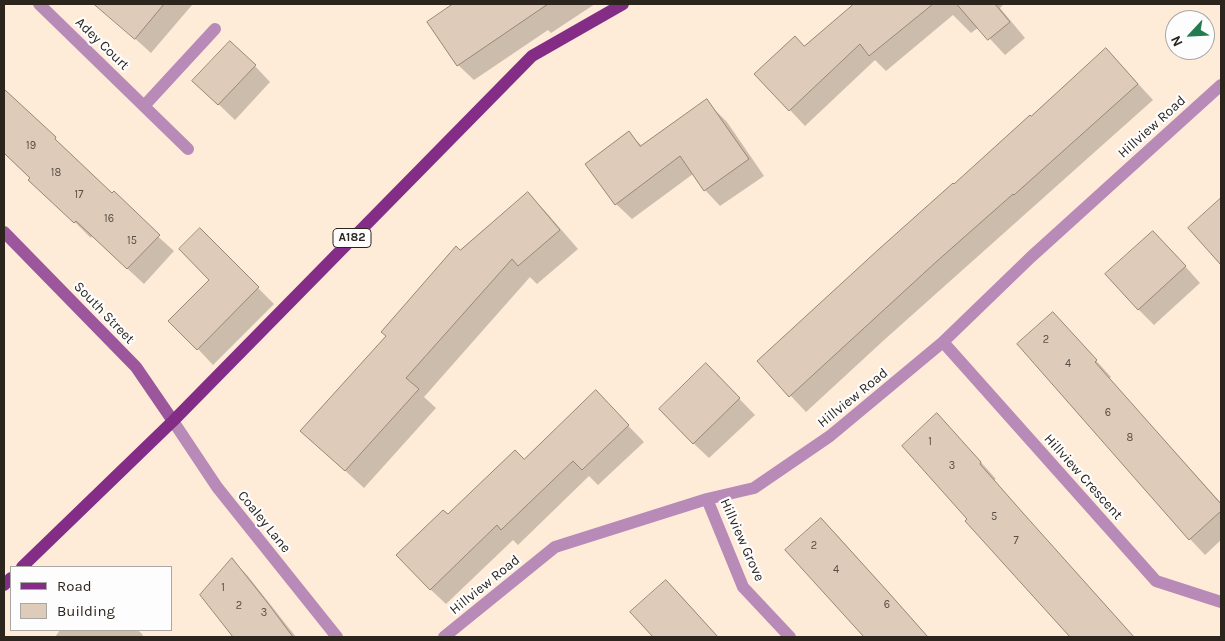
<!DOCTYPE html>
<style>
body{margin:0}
#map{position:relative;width:1225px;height:641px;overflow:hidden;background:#feecd8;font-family:Karla,sans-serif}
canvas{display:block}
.frame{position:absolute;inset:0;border:5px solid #2c251e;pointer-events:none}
.legend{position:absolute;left:10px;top:566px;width:162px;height:65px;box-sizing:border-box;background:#fdfdfd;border:1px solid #a9a7a4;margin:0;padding:6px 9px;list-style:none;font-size:15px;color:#2c251e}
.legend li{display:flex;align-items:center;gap:10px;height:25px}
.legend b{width:25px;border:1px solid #a9a7a4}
.north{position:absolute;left:1165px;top:10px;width:50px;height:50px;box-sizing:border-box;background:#fdfdfd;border:1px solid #a9a7a4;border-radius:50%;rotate:245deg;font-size:14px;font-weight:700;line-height:20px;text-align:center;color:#2c251e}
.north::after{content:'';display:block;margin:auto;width:18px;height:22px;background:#247b4f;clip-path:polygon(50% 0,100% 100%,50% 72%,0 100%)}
</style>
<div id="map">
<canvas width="1225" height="641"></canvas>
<div class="frame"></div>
<ul class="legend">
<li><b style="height:6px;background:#842d87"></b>Road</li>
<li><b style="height:14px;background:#decbb9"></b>Building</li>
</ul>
<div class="north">N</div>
</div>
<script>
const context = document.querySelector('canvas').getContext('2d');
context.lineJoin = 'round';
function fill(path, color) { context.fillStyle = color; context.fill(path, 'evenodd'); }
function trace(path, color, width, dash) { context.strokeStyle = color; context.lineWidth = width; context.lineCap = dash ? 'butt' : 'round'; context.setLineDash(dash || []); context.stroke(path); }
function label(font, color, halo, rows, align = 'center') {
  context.font = font + ' Karla,sans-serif'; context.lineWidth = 4.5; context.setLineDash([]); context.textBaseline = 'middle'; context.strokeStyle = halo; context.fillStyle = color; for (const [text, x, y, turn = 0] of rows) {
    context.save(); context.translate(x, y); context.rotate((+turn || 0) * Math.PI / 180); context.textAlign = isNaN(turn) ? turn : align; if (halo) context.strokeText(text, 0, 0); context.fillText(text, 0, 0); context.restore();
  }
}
fill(new Path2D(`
 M103,4H190L192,5L151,53L100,7Z
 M455,4L490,5L595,4L551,33L548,30L474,80L458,65L429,22Z
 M856,4H1004L1000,8L1025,38L1005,55L979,27L971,33L953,15L886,71L875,60L805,126L790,110L804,47Z
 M1121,65L1153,100L883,341L806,412L758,361Z
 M255,66L270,82L235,120L210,96Z
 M4,89L112,195L174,251L144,284L92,236L91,238L4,153Z
 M711,106L727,122L764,176L720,206L705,190L693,174L632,219L616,204L629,133L642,146Z
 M528,194L546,212L578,249L537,284L530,277L424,397L436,408L364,488L302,431L387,337L460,251Z
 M1221,200V263L1190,229Z
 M200,230L274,304L213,365L198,349L211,280Z
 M1169,248L1200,283L1154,325L1138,309Z
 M1053,313L1111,377L1109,379L1221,503V540L1205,555L1190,539Z
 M722,381L755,415L709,458L693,443Z
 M611,408L644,442L598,485L589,476L518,545L513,540L446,604L430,589L448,516L524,460Z
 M953,431L996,479L994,480L1038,531L1126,628L1116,637H1072L969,519Z
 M821,519L837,535L928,637H865L787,550Z
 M232,560L247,575L296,637H235L202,595Z
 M666,581L682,597L718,637H654L632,612Z
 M60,630H138L143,635L142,637H55Z`), '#0003');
const building = new Path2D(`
 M94,4H164L135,39Z
 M453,4H548L457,66L427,22Z
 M854,4H933L869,56L860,44L789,111L754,74L795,36L804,46Z
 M957,4H995L1010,22L988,40Z
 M230,41L256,65L218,105L192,81Z
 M1106,48L1138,84L1014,195L1013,194L936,262L789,397L757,361L879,249L953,183L954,184L1030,115L1031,116Z
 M4,89L56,137L55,139L112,193L114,191L160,235L127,269L76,221L74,223L28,180L30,178L4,153Z
 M707,99L749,159L704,191L680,156L615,205L585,164L629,131L640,146Z
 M528,192L560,230L518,266L512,259L406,378L419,389L345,471L300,431L386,336L381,332L456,246L460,250Z
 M1221,198V265L1188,228Z
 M200,228L259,287L197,350L168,321L209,280L179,249Z
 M1153,231L1186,266L1138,310L1105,274Z
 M1053,312L1097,360L1095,362L1221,504V511L1189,540L1017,344Z
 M706,363L740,398L693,444L659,409Z
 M596,390L629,425L582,470L573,461L501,530L497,525L430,590L396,555L443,510L448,514L515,450L524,459Z
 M937,413L981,462L980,464L1023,513L1134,637H1070L965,521L967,519L902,446Z
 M821,518L889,593L928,637H864L785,550Z
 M232,558L267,602L293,637H233L200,595Z
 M666,580L688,604L718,637H653L630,612Z`);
fill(building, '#decbb9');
trace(building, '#988776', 1);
trace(new Path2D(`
 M39,4L188,149
 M144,106L215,29
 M943,342L1156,581L1221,602
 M173,421L217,487L337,637
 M707,499L743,587L790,637
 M444,637L555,547L707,499L754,488L830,436L943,342L1031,257L1221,85`), '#b88ab8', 12);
trace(new Path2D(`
 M4,232L136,367L173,421`), '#9b569c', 12);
trace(new Path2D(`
 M22,567L173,421L532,56L623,4
 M4,585L11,578`), '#842d87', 12);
label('11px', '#584e45', null, [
 ["19",31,146],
 ["18",56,173],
 ["17",79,195],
 ["16",109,219],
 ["15",132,241],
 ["2",1046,340],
 ["4",1068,364],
 ["6",1108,413],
 ["8",1130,438],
 ["1",930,442],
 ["3",952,466],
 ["5",994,517],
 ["7",1016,541],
 ["2",814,546],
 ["4",836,570],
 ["1",223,588],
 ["6",887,605],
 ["2",239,606],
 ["3",264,613]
]);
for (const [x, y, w] of [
 [352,238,38]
]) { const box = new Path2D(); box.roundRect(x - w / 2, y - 9.5, w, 19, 4); context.fillStyle = '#fdfdfd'; context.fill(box); trace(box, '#2c251e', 1); }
label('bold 12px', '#2c251e', null, [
 ["A182",352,238]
]);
label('14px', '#2c251e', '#fdfdfd', [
 ["Adey Court",102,44,44],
 ["Hillview Road",1152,127,-42],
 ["South Street",104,313,46],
 ["Hillview Road",853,398,-39],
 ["Hillview Crescent",1083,477,48],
 ["Coaley Lane",264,522,51],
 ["Hillview Grove",742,540,66],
 ["Hillview Road",485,585,-39]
]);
</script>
